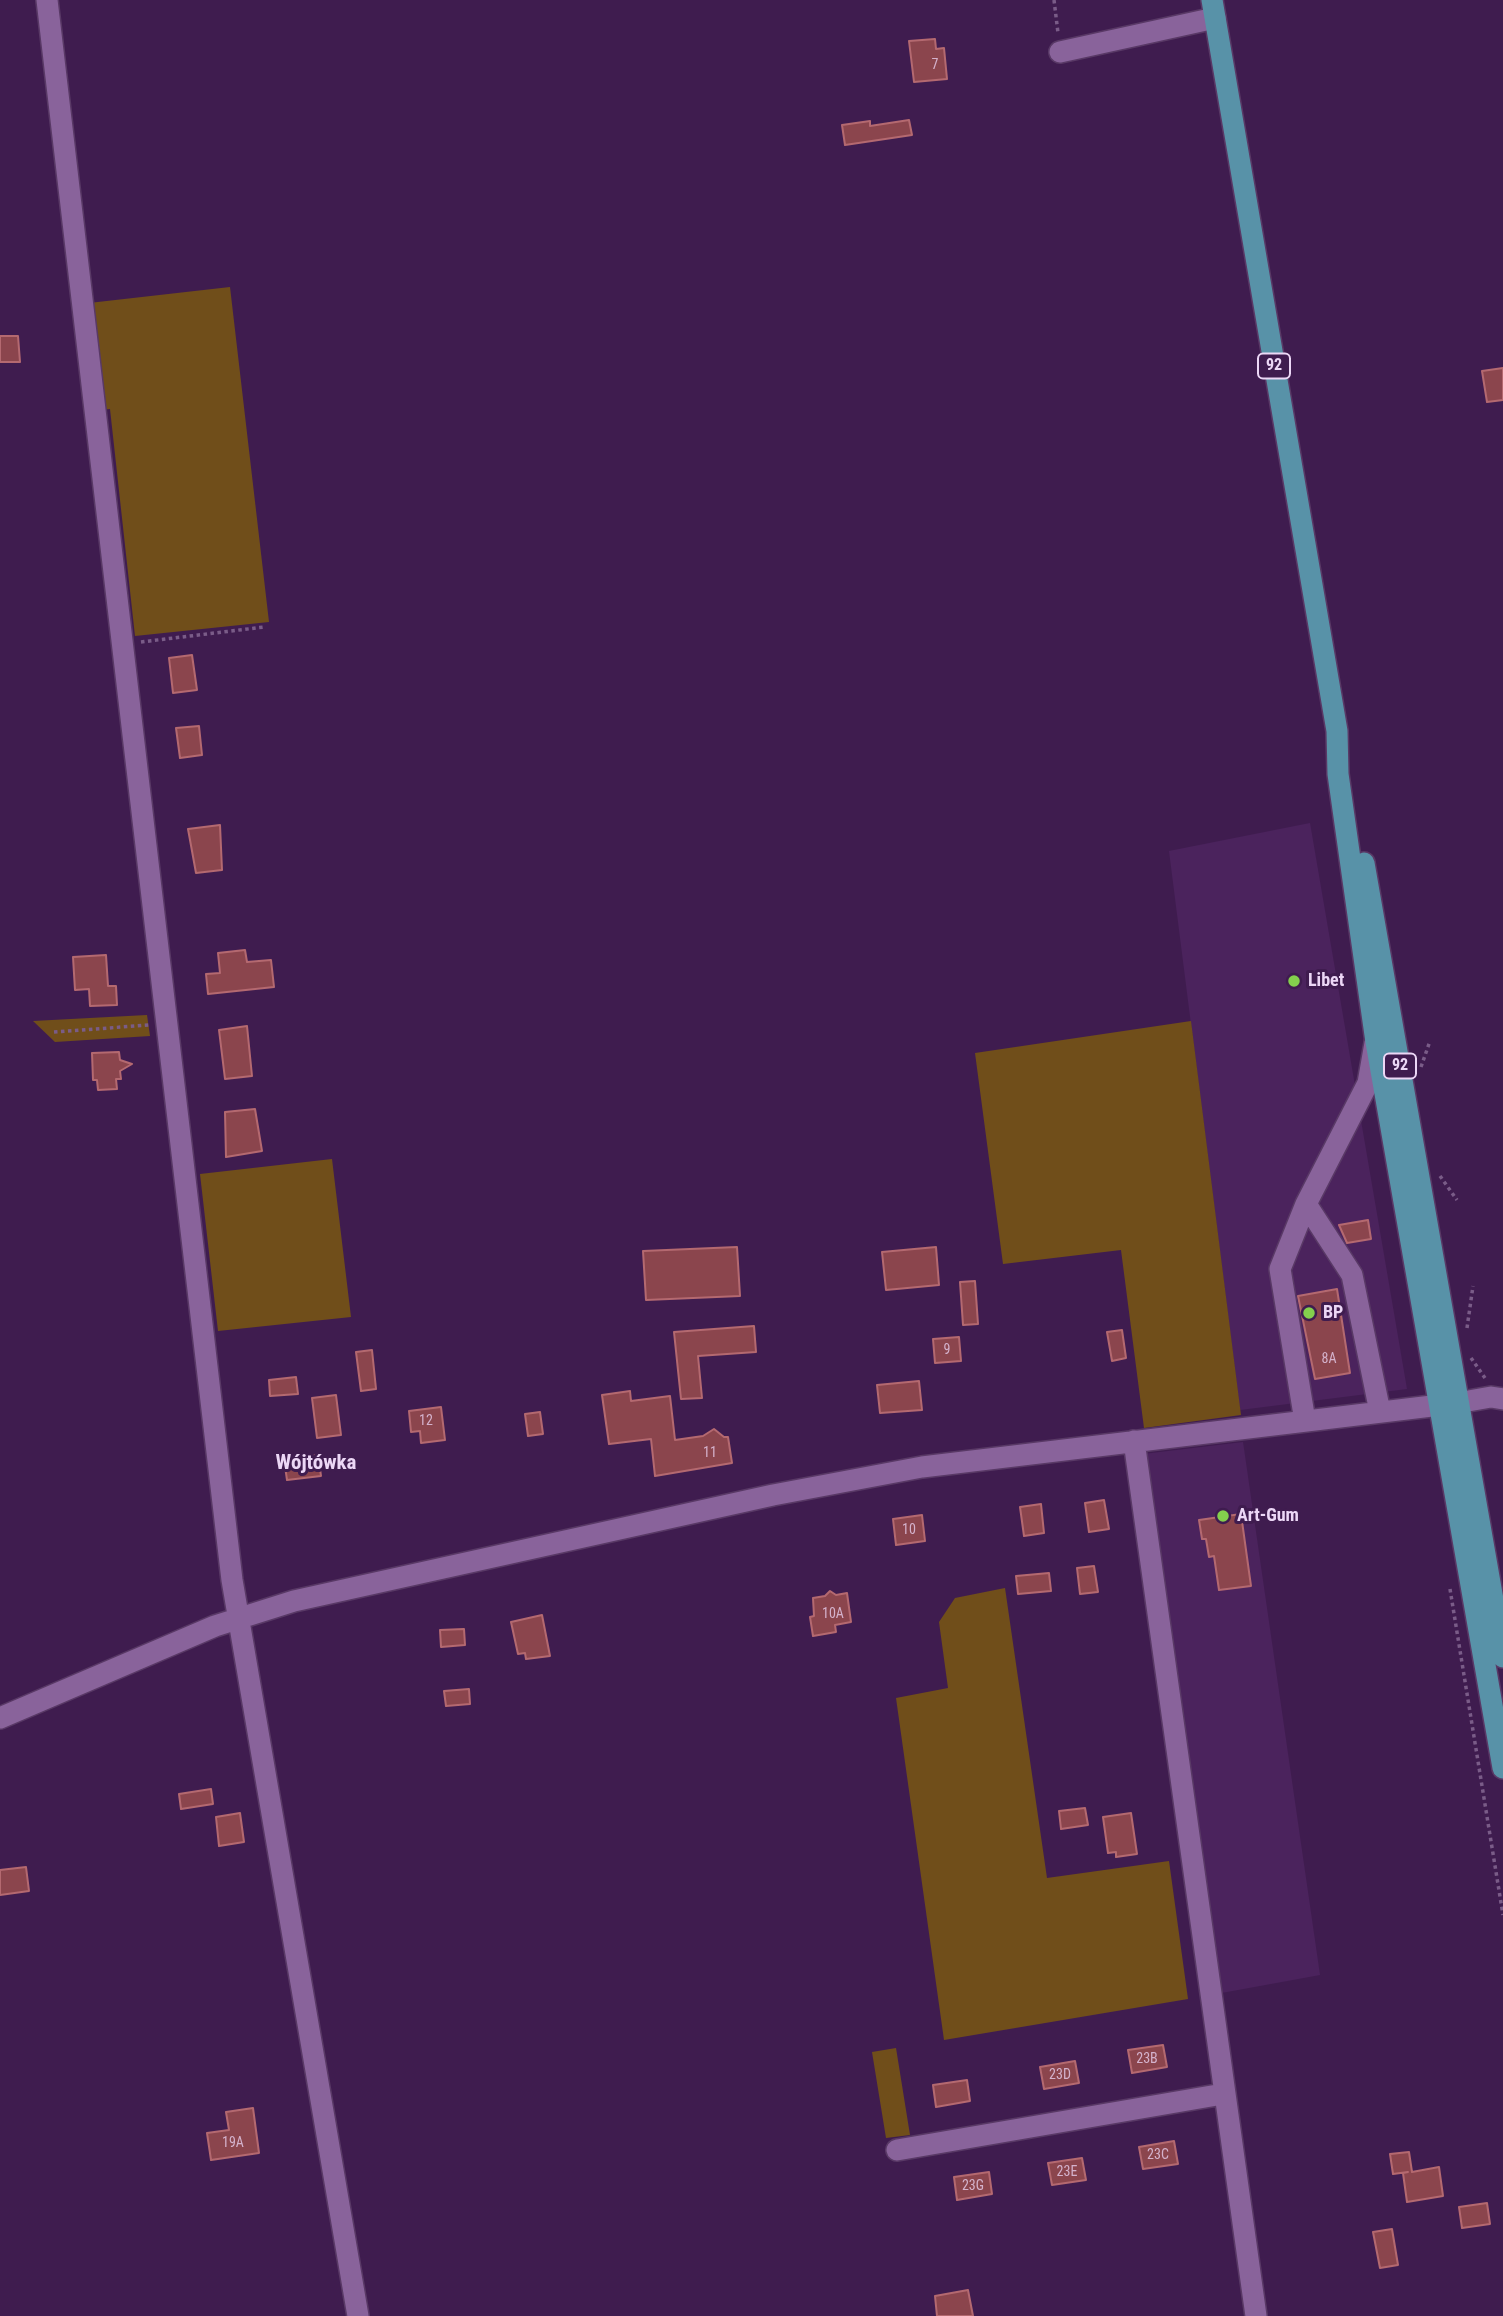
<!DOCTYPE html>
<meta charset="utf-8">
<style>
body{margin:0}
canvas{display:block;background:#3f1c4f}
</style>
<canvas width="1503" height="2316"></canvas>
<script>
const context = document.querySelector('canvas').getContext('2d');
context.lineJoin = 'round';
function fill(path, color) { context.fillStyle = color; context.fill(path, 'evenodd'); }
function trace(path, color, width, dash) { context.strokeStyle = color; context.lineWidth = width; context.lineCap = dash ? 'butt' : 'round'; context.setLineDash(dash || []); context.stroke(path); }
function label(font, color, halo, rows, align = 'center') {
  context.font = font + ' "Roboto Condensed",sans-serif'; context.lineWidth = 6; context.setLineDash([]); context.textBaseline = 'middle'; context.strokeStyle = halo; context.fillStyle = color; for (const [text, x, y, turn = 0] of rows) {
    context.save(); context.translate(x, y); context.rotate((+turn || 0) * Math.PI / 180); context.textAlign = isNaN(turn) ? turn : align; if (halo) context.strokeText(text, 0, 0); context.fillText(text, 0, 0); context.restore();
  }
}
fill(new Path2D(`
 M1310,823L1407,1389L1240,1410L1169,851Z
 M1243,1442L1320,1975L1216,1994L1143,1454Z`), '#4b235d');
fill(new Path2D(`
 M230,287L269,622L135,636L110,409L101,410L89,303Z
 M147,1015L150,1036L55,1042L33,1021Z
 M1191,1021L1241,1415L1144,1428L1121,1250L1003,1264L975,1053Z
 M332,1159L351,1317L218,1331L200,1174Z
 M1005,1588L1047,1878L1169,1861L1188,1999L944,2040L896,1698L948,1688L939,1622L955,1598Z
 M896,2048L910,2135L886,2138L872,2052Z`), '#704e1a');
const building = new Path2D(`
 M935,39L936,49L944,48L947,79L914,82L909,41Z
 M909,120L912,135L845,145L842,125L870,121V126Z
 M0,336H18L20,362H0Z
 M1503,368V400L1487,402L1482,371Z
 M192,655L197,690L173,693L169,658Z
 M199,726L202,755L180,758L176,728Z
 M220,825L222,870L196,873L188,829Z
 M245,950L247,962L271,960L274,987L208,994L206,974L220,973L218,953Z
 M106,955L108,986H116L117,1005L90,1006L89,989L75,990L73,957Z
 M247,1026L252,1076L225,1079L219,1030Z
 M119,1052L120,1060L132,1064L120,1071L121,1079H116L117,1089L98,1090L97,1080H93L92,1053Z
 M255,1109L262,1151L226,1157L225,1112Z
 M1368,1220L1371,1239L1347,1243L1339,1225Z
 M737,1247L740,1296L646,1300L643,1251Z
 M936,1247L939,1285L886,1290L882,1252Z
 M975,1281L978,1324L963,1325L960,1282Z
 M1337,1289L1350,1373L1315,1379L1298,1296Z
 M754,1326L756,1352L698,1356L702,1398L681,1399L674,1332Z
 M1122,1330L1126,1358L1112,1361L1107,1332Z
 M959,1337L961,1361L935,1363L933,1339Z
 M372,1350L376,1389L361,1391L356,1352Z
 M296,1377L298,1394L270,1396L269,1380Z
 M919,1381L922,1410L880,1413L877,1385Z
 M630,1391L631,1401L670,1396L675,1440L703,1436L714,1429L724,1437H728L732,1463L655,1476L651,1439L609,1444L602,1395Z
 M336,1395L341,1435L317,1438L312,1398Z
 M441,1407L445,1440L421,1443L420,1431L411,1432L409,1411Z
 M540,1412L543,1434L528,1436L525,1414Z
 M318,1455L321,1476L287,1480L284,1459Z
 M1104,1500L1109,1529L1089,1532L1085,1503Z
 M1041,1504L1044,1533L1024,1536L1020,1507Z
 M1241,1514L1251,1586L1219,1590L1214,1556L1209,1557L1206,1539H1202L1199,1520Z
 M922,1515L925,1541L896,1545L893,1519Z
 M1094,1566L1098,1592L1080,1594L1077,1568Z
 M1049,1573L1051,1591L1018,1594L1016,1576Z
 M830,1591L836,1595L847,1593L851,1622L835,1625L836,1632L813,1636L810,1617L814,1616L813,1598L825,1596Z
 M542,1615L550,1656L526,1659L525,1653L518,1654L511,1622Z
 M464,1629L465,1645L441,1647L440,1630Z
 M469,1689L470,1704L446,1706L444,1691Z
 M211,1789L213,1804L181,1809L179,1794Z
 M1085,1808L1088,1825L1061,1829L1059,1811Z
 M240,1813L244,1842L219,1846L216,1817Z
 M1131,1813L1137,1854L1116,1857V1852L1108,1853L1103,1817Z
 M26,1867L29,1891L0,1895V1870Z
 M1163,2045L1167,2067L1132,2073L1128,2050Z
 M1075,2061L1079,2083L1044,2089L1040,2067Z
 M967,2080L970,2101L936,2107L933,2085Z
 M253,2108L259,2153L211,2160L207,2133L229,2130L226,2112Z
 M1174,2141L1178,2164L1143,2169L1139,2147Z
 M1409,2152L1412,2172L1439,2167L1443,2196L1407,2202L1403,2173L1408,2172L1393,2174L1390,2154Z
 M1082,2158L1086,2180L1052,2185L1048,2163Z
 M989,2172L992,2194L957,2200L954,2177Z
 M1487,2203L1490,2224L1462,2228L1459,2207Z
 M1392,2229L1398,2265L1380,2268L1373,2232Z
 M968,2290L973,2316H937L935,2296Z`);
fill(building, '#8b454d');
trace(building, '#b46970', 2);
const minor = new Path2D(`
 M47,0L232,1580L358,2316
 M1060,52L1215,18
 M1306,1204L1352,1275L1380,1412
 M1305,1421L1280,1269L1306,1204L1368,1083L1375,1043
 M1134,1441L1256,2316
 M0,1718L215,1626L294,1601L773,1495L922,1467L1457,1403L1491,1397L1503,1399
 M897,2150L1223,2094`);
const major = new Path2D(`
 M1212,0L1337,731L1338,774L1376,1042L1503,1768
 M1364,863L1503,1657`);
trace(minor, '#593966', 24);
trace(major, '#593966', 24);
trace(new Path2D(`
 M1054,0L1058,33
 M141,642L264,627
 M54,1032L149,1025
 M1421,1067L1430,1041
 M1440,1176L1457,1200
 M1467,1328L1473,1286
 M1471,1358L1485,1378
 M1450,1589L1503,1915`), '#7a5c88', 3.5, [3.5, 3.5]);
trace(minor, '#89639b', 21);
trace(major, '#5892a8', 21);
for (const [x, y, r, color] of [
 [1294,981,7,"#84cf4d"],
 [1309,1313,7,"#84cf4d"],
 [1223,1516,7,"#84cf4d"]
]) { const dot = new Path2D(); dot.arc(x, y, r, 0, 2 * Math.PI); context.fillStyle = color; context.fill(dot); trace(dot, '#3f1c4f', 2.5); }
label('14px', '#d4b2cc', null, [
 ["7",935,65],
 ["9",947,1350],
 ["8A",1329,1359],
 ["12",426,1421],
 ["11",710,1453],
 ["10",909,1530],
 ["10A",833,1614],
 ["23B",1147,2059],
 ["23D",1060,2075],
 ["19A",233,2143],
 ["23C",1158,2155],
 ["23E",1067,2172],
 ["23G",973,2186]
]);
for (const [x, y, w] of [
 [1274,366,32],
 [1400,1066,32]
]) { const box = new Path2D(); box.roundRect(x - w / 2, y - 12.5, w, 25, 5); context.fillStyle = '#3f1c4f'; context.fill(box); trace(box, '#ecd7f6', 2); }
label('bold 16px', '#ecd7f6', null, [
 ["92",1274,366],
 ["92",1400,1066]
]);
label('bold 18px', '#ecd7f6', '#3f1c4f', [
 ["Libet",1308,981],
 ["BP",1323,1313],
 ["Art-Gum",1237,1516]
], 'left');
label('bold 21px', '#ecd7f6', '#3f1c4f', [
 ["Wójtówka",316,1464]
]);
</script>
